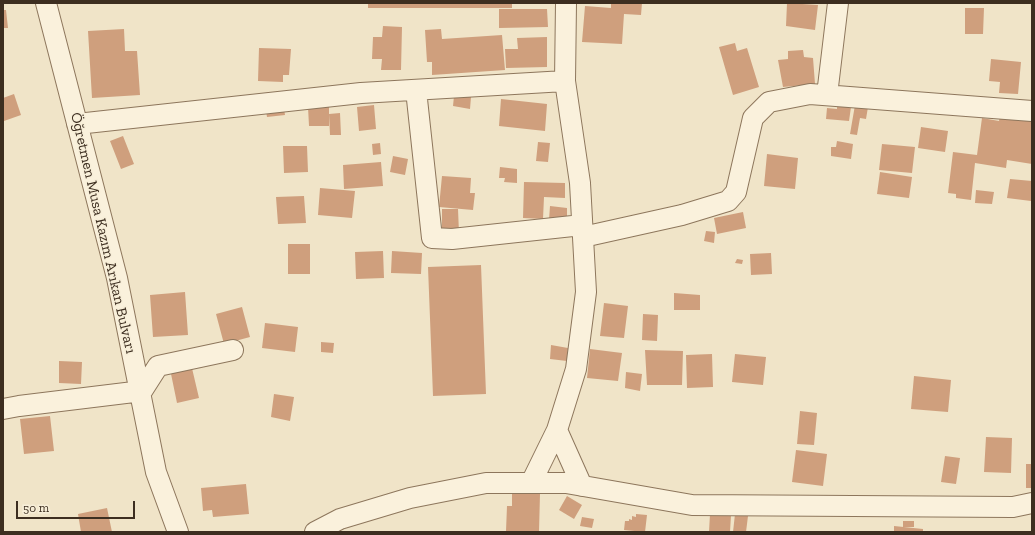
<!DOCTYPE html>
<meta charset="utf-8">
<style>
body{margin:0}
#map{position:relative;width:1035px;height:535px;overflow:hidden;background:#f0e4c8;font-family:"Zilla Slab",serif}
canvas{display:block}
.frame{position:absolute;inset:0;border:4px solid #3d2e20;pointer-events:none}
.scale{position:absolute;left:16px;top:501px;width:119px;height:18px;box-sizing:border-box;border:2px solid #3d2e20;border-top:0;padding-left:5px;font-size:12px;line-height:14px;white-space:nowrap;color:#3d2e20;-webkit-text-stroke:3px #f7eed8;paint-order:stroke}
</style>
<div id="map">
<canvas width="1035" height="535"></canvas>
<div class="frame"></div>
<div class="scale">50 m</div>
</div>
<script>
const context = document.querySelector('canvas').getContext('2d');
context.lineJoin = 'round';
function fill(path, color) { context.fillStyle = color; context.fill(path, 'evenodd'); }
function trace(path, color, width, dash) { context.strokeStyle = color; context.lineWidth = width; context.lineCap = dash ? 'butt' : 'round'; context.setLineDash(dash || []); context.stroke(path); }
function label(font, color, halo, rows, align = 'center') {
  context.font = font + ' "Zilla Slab",serif'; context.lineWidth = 3; context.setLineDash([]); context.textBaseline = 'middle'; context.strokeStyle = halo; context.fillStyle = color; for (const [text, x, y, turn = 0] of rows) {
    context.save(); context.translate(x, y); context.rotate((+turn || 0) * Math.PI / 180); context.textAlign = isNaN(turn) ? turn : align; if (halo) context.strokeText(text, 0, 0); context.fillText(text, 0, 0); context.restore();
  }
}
fill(new Path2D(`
 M368,3H512V8H368Z
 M611,3H642L641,15L624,14L622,44L582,42L585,6L611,8Z
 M787,3L818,5L815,30L786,26Z
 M965,8H984L983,34H965Z
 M499,9H547L548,27L499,28Z
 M3,10H6L8,28H3Z
 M383,26L402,27L401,70H381L382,59H372L373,37H382Z
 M124,29L125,51H137L140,95L92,98L88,31Z
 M441,29L442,39L502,35L505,70L432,75V62H427L425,30Z
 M547,37V67L506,68L505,49H518L517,38Z
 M735,43L737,51L747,48L759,87L733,95L719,47Z
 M259,48L291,49L289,75H283V82L258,81Z
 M803,50L804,57L813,58L815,84L783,87L778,60L788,59V51Z
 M991,59L1021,62L1018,94L999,93L1000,82L989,81Z
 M14,94L21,115L4,121L3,118V98Z
 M454,96L471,97L470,109L453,106Z
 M501,99L547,104L545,131L499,126Z
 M374,105L376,129L359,131L357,107Z
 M837,105L851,107L849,121L826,119L827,108L837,109Z
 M855,105L868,107L866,119L860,118L857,135L850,134Z
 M308,107H329V126H309Z
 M284,109L285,115L267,117L266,111Z
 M340,113L341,135H330L329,114Z
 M1000,116L1032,121V164L1007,160L1006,168L975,163L971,200L956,198V194L948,193L953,152L977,155L982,118L999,121Z
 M921,127L948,131L945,152L918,148Z
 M123,136L134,164L121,169L110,141Z
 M837,141L853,144L851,159L831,156V147H836Z
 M538,142L550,143L548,162L536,161Z
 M380,143L381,154L373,155L372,144Z
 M882,144L915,147L912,173L879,170Z
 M283,146H307L308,172L284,173Z
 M767,154L798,158L795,189L764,186Z
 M393,156L408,159L405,175L390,172Z
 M381,162L383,186L344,189L343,165Z
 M500,167L517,169V183L504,182L505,178H499Z
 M880,172L912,177L909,198L877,194Z
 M442,176L471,178L470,193H475L473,210L439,207Z
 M1010,179L1032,181L1031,201L1007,198Z
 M524,182L565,183V198L544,197L543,219L523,218Z
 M320,188L355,191L352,218L318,215Z
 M976,190L994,192L992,204L975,203Z
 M304,196L306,223L278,224L276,197Z
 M550,206L567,208V221L549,220Z
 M442,209H458L459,233H442Z
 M743,212L746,228L717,234L714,218Z
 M706,231L715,232L714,243L704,241Z
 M288,244H310V274H288Z
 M383,251L384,278L356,279L355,252Z
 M392,251L422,253L421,274L391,273Z
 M771,253L772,274L751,275L750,254Z
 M737,259L743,260L742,264L735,263Z
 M481,265L486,394L433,396L428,267Z
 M185,292L188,335L153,337L150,295Z
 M674,293L700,295V310H674Z
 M604,303L628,306L624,338L600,336Z
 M242,307L250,337L224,344L216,314Z
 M643,314L658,315L657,341L642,340Z
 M265,323L298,327L295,352L262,348Z
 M321,342L334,343L333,353L321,352Z
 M551,345L568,348L567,361L550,359Z
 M590,349L622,353L618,381L587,378Z
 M645,350L683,351L682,385H647Z
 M712,354L713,387L687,388L686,355Z
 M735,354L766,357L763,385L732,382Z
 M59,361L82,362L81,384L59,383Z
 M191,364L199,398L177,403L170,369Z
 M626,372L642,374L640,391L625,388Z
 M914,376L951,380L948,412L911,409Z
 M274,394L294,397L290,421L271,417Z
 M800,411L817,413L814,445L797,444Z
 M50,416L54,451L24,454L20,419Z
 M986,437L1012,438L1011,473L984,472Z
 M796,450L827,454L823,486L792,482Z
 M945,456L960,458L956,484L941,482Z
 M1026,464H1032V488H1026Z
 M246,484L249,514L213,517L212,510L203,511L201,488Z
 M512,494H540L539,532L506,531L507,506H512Z
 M567,496L582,505L574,519L559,510Z
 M107,508L112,532H81L78,514Z
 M636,514L647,515L645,532L624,530L625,521H629V519L632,520V516L636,517Z
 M710,514L731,515L730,532H709Z
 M735,514L748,516L746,532H733Z
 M582,517L594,519L592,528L580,526Z
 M903,521H914V527H903Z
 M894,526L923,529V532H894Z`), '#cf9f7d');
const minor = new Path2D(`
 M46,3L117,278L156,472L178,532
 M416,90L432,238L452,239L582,225
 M827,95L838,3
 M77,124L361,93L565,81
 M583,237L682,215L728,201L736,192L753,118L769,102L810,94L1032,111
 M3,409L19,406L142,391L158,366L233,350
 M557,430L582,486
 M531,483L557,430L576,369L586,292L580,183L565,81L566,3
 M315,532L340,519L410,498L486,483H566L692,505L1013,507L1032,503`);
trace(minor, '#8d765c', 22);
trace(minor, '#faf1dc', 20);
label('15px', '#3d2e20', '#f7eed8', [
 ["Öğretmen Musa Kazım Arıkan Bulvarı",103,233,77]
]);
</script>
